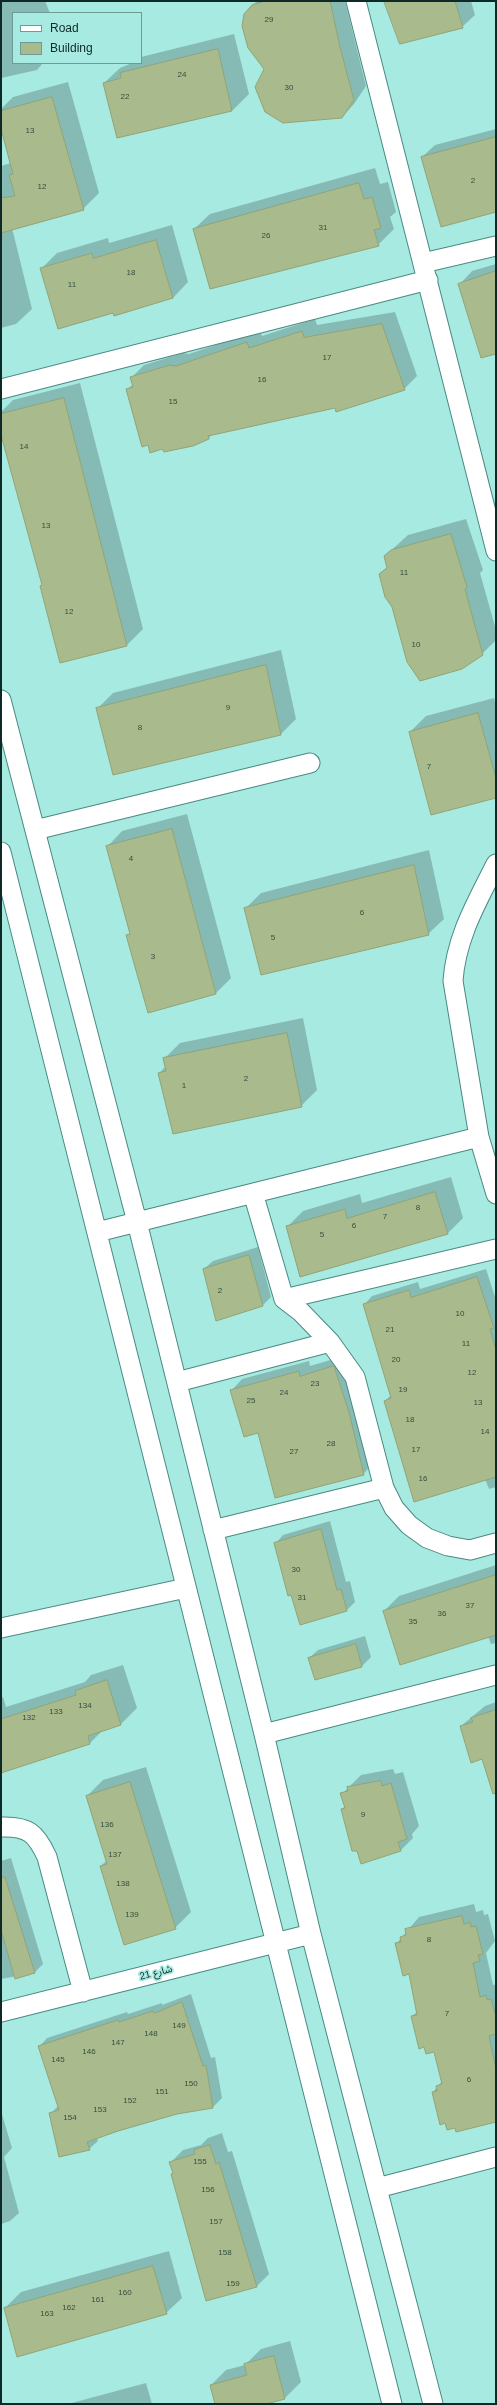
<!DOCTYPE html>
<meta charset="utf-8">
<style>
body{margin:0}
#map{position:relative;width:497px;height:2405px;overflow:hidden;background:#a7eae1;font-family:Arial,sans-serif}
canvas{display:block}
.frame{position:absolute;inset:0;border:2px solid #0e2926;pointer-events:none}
.legend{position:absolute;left:12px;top:12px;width:130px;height:52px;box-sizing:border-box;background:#a7eae1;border:1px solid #6a9d96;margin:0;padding:5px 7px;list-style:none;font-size:12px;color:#0e2926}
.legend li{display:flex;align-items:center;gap:8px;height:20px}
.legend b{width:20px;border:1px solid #6a9d96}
</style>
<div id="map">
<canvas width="497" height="2405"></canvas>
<div class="frame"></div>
<ul class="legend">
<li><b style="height:5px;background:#fff"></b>Road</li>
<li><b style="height:11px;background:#a9bb8c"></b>Building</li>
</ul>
</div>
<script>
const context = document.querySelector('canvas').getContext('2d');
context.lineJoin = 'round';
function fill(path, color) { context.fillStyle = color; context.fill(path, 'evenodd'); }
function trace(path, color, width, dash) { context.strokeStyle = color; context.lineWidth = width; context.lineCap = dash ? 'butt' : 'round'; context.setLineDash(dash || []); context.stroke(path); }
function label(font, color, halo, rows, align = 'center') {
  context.font = font + ' Arial,"Noto Sans Arabic",sans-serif'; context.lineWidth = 3.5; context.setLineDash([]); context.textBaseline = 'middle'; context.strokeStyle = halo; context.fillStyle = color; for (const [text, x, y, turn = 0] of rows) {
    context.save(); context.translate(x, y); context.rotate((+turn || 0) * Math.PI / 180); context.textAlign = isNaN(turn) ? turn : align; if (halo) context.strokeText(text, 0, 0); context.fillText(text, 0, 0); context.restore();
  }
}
fill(new Path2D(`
 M1,1H45L50,13H13V63H43L37,70L1,78Z
 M257,1H345L366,86L354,104L342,117L265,69L252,6Z
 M385,1H471L475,15L462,27Z
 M234,34L249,94L233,110L117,136L104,83L120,68L132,63H141V57Z
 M68,82L99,193L83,209L12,228L32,309L16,324L1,328V166L11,163L1,125V109L13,97Z
 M496,129V211L422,157L435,145Z
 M375,168L380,184L388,182L396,212L390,217L394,229L378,245L194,229L210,214Z
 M172,225L188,282L173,298L114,311L41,269L57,253L108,238L109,243Z
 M496,264V353L460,284L472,271Z
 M395,312L417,376L404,389L336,407L213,433L209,438L127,390L133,384L131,378L144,365L183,353L189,354L260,330L262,336L315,319L317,325Z
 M80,383L143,629L127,645L60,662L41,586L43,584L1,430V412L13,400Z
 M466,519L483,570L480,573L496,630V640L482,654L392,606L380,574L388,566L385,556L408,535Z
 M281,650L296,719L280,735L97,709L113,693Z
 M494,698L496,706V797L410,732L426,716Z
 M187,814L231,978L216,993L127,936L130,933L107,847L122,831Z
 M429,850L444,919L428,934L245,909L261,893Z
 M303,1018L317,1090L301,1106L159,1073L166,1066L164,1059L180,1043Z
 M451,1177L463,1218L447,1234L287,1227L303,1211L360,1194L362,1203Z
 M258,1247L271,1297L262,1306L204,1269L213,1261Z
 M486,1269L496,1300V1487L489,1489L485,1479L385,1401L391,1395L364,1305L372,1296L418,1282L420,1289Z
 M344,1356L374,1463L363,1474L258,1432L232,1390L242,1379L309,1361L310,1366Z
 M330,1521L346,1582L350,1581L355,1602L347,1610L275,1544L283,1535Z
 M496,1565V1643L491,1644L488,1636L384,1611L399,1596Z
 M365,1636L371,1657L362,1666L315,1679L309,1658L318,1650Z
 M123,1665L137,1708L121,1724L103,1730L90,1743L1,1772V1698L3,1697L6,1707L85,1682L91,1675Z
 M496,1702V1762L482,1758L461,1726L485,1706Z
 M146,1767L191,1912L175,1928L101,1866L107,1860L87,1796L103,1780Z
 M393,1769L395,1774L403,1772L419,1826L412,1834L413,1838L400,1851L342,1809L345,1806L342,1794L361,1775Z
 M11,1858L43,1964L34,1973L1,1979V1861Z
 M474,1904L476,1912L483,1910L484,1915L488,1914L495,1941L486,1953L493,1985L496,1984V2121L456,2126L446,2122L433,2092L442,2081L435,2050L412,2016L418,2011L410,1973L396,1944L419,1917Z
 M191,1994L211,2058L215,2057L222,2098L213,2107L176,2113L97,2138L98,2141L89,2149L50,2114L59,2105L39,2047L47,2038L127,2012L128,2014L162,2003V2005Z
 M1,2111L12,2148L4,2157L19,2213L10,2221L1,2224Z
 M222,2133L228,2152L232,2151L269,2274L257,2286L170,2163L183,2150L201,2145L208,2138Z
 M169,2251L182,2298L166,2313L5,2308L21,2292Z
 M290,2341L301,2382L285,2398L269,2402V2404H216L211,2385L226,2370L245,2365L261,2349Z
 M146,2383L152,2404H68Z`), '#0003');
const building = new Path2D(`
 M266,1H330L340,47L354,100L342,118L283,123L265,112L255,87L264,69L248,48L242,26L244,14L252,5Z
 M384,1H455L463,28L400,44Z
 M218,49L232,111L117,138L103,83L121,78L120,73Z
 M52,97L84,210L1,233V198L15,196L9,175L13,174L1,129V111Z
 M496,137V212L441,227L421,157Z
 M359,183L364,199L372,197L381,228L374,230L379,246L210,289L193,229Z
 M156,240L173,298L114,316L113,313L58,329L40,268L92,253L93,258Z
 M496,271V354L481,358L458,284Z
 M382,324L405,390L336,412L335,408L208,436L209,439L193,446L164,452L162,449L150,453L148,445L142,447L126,389L133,387L130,377L170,365L176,366L247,342L249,348L302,331L304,337Z
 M64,398L127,646L60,663L40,586L42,585L1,435V414Z
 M451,534L467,587L465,589L483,655L462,669L420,681L407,662L392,607L385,597L379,574L387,568L384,556L391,550Z
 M266,665L281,735L113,775L96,708Z
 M478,713L496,778V798L431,815L409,732Z
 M172,829L216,994L148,1013L126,935L130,934L106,846Z
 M414,865L429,935L261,975L244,908Z
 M287,1033L302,1107L173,1134L158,1073L166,1071L163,1058Z
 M435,1192L448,1234L300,1277L286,1226L345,1209L347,1218Z
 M249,1255L263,1306L216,1321L203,1269Z
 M477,1277L494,1328L490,1329L496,1350V1477L414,1502L384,1401L391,1398L363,1304L409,1290L411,1297Z
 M334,1366L349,1412L364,1475L275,1498L258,1433L244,1437L230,1390L299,1371L300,1376Z
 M321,1529L337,1590L341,1589L347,1611L300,1625L291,1595L288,1596L274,1543Z
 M496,1575V1635L400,1665L383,1611Z
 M356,1644L362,1667L315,1680L308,1658Z
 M107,1680L121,1725L88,1736L90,1744L1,1773V1719L76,1695L75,1691Z
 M496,1710V1793L493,1794L482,1759L471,1763L460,1726L473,1722L471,1718Z
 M381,1781L382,1786L391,1783L407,1839L398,1842L401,1851L361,1864L357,1851H352L341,1809L345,1808L340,1793L348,1791L347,1787Z
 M130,1782L176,1929L124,1945L100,1866L107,1864L86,1796Z
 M5,1877L35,1973L15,1979L1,1930V1878Z
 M462,1916L464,1924L470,1922L471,1927L476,1926L483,1954L478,1955L480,1961L473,1963L480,1997L486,1995L487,2000L491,1999L496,2017V2034L489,2036L496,2069V2122L456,2132L455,2128L447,2130L445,2123L440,2125L432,2092L437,2091L436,2086L442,2084L434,2052L426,2054L424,2047L419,2049L411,2016L417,2015L409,1974L403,1976L395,1943L401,1942L400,1937L406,1935L405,1929Z
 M182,2002L203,2066L206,2065L213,2108L177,2114L118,2131L87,2142L90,2150L59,2157L49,2113L59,2110L38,2046L118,2020L119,2022L153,2011L154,2013Z
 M210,2145L216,2164L219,2162L257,2287L206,2301L171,2174L173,2173L169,2162L195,2154L194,2150Z
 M153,2266L167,2314L17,2357L4,2308Z
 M274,2356L285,2399L266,2404H215L210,2385L247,2375L244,2364Z`);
fill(building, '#a9bb8c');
trace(building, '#91a375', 1);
const street = new Path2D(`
 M356,1L496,551
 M423,263L496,246
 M1,389L428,280
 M1,700L137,1222L264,1734L311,1934L433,2404
 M35,830L310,763
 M1,852L392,2404
 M496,864C477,902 456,937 453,981L479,1137L496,1194
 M253,1193L284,1299L301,1312L330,1342L355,1377L384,1488L394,1508L409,1525L427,1538L448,1546L470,1550L496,1543
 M97,1232L479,1137
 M284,1299L496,1249
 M177,1382L330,1342
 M213,1530L384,1488
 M1,1628L186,1588
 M264,1734L496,1675
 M1,1827C28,1826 36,1833 47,1857L83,1992
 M1,2012L311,1934
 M377,2188L496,2157`);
trace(street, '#498a82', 21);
trace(street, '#fff', 19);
label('8px', '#354e40', null, [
 ["29",269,20],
 ["24",182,75],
 ["30",289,88],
 ["22",125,97],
 ["13",30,131],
 ["2",473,181],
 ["12",42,187],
 ["31",323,228],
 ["26",266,236],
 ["18",131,273],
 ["11",72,285],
 ["17",327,358],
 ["16",262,380],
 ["15",173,402],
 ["14",24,447],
 ["13",46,526],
 ["11",404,573],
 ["12",69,612],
 ["10",416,645],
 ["9",228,708],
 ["8",140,728],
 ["7",429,767],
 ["4",131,859],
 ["6",362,913],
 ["5",273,938],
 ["3",153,957],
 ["2",246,1079],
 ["1",184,1086],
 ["8",418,1208],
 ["7",385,1217],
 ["6",354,1226],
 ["5",322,1235],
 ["2",220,1291],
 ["10",460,1314],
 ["21",390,1330],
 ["11",466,1344],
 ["20",396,1360],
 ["12",472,1373],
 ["23",315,1384],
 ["19",403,1390],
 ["24",284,1393],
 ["25",251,1401],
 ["13",478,1403],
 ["18",410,1420],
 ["14",485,1432],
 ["28",331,1444],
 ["17",416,1450],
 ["27",294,1452],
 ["16",423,1479],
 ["30",296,1570],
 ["31",302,1598],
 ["37",470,1606],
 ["36",442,1614],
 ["35",413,1622],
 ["134",85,1706],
 ["133",56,1712],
 ["132",29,1718],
 ["9",363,1815],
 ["136",107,1825],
 ["137",115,1855],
 ["138",123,1884],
 ["139",132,1915],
 ["8",429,1940],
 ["7",447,2014],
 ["149",179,2026],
 ["148",151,2034],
 ["147",118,2043],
 ["146",89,2052],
 ["145",58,2060],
 ["6",469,2080],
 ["150",191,2084],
 ["151",162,2092],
 ["152",130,2101],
 ["153",100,2110],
 ["154",70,2118],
 ["155",200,2162],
 ["156",208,2190],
 ["157",216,2222],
 ["158",225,2253],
 ["159",233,2284],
 ["160",125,2293],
 ["161",98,2300],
 ["162",69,2308],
 ["163",47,2314]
]);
label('10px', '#0e2926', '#a7eae1', [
 ["شارع 21",156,1973,-14]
]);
</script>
